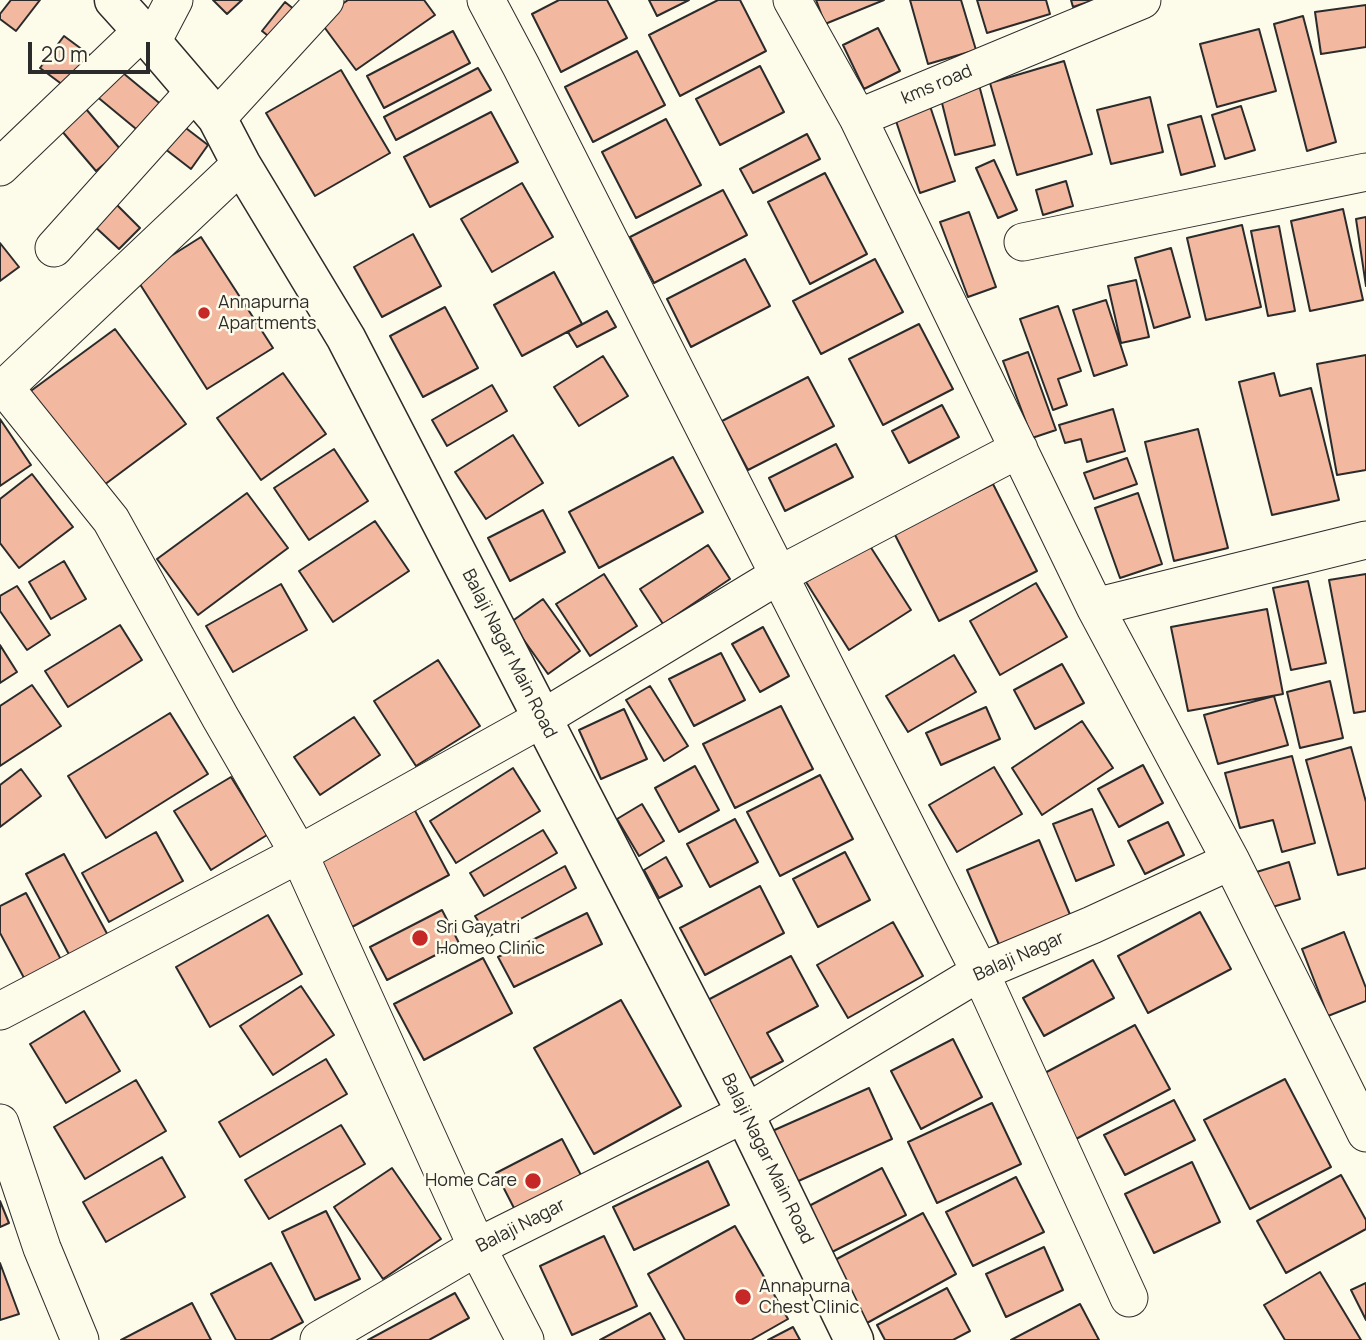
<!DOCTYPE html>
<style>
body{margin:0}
#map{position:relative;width:1366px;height:1340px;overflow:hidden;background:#fdfbea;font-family:Manrope,sans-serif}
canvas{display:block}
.scale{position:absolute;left:28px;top:42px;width:122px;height:32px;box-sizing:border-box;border:4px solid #2b2b2b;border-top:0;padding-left:9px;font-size:21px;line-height:24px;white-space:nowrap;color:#2b2b2b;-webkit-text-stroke:5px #fdfbea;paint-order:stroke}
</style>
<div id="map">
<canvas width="1366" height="1340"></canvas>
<div class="scale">20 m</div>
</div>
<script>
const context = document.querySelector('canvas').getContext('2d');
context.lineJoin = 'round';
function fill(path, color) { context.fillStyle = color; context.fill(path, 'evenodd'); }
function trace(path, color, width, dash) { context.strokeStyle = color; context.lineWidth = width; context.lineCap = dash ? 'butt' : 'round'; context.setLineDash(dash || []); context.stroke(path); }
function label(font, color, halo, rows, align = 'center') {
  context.font = font + ' Manrope,sans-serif'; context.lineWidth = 5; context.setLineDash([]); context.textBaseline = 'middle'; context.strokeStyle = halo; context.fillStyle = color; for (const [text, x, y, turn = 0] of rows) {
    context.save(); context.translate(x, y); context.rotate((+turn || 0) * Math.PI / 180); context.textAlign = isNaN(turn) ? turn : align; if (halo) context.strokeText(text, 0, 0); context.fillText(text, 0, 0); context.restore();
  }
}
const building = new Path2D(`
 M11,0H40L16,31L0,19V14Z
 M213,0H242L227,14Z
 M348,0H424L435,15L356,70L319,20Z
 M559,0H607L627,38L561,72L532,14Z
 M649,0H689L657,16Z
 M718,0H740L766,51L680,96L649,35Z
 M816,0H884L825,24Z
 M910,0H961L976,50L928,64Z
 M977,0H1046L1050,14L987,33Z
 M1071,0H1094L1073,7Z
 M285,2L300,14L277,43L262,31Z
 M1366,5V47L1321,54L1315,12Z
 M1303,16L1336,142L1307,151L1274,24Z
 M878,28L900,71L864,89L843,45Z
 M1259,29L1276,91L1217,107L1200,44Z
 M453,31L470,63L384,108L367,76Z
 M64,36L95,59L71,91L40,68Z
 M637,51L665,105L593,142L565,87Z
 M1064,61L1092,154L1017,175L990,83Z
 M760,66L784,112L720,145L696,99Z
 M117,68L169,111L147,138L95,95Z
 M478,68L491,90L396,140L384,117Z
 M341,70L390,153L315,196L266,113Z
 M979,85L995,145L955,155L940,95Z
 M1150,97L1163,152L1111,164L1097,110Z
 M930,106L955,181L920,193L895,118Z
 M1241,106L1255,150L1225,159L1212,115Z
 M86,109L121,150L96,171L61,130Z
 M491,112L518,162L430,207L404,157Z
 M1201,116L1215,166L1181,175L1168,125Z
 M666,119L701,185L636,218L602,152Z
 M178,122L208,145L191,169L160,145Z
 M807,134L820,159L753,193L740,169Z
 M994,160L1017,210L998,218L976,168Z
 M825,173L867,254L810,284L768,202Z
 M1066,181L1073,206L1043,215L1036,190Z
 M522,183L553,237L492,272L461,219Z
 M723,190L747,235L654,283L630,237Z
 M113,201L140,228L119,249L92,224Z
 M1343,209L1363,300L1310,311L1291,221Z
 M969,212L996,287L968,297L940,222Z
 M1366,217V286L1356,219Z
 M1242,225L1261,307L1206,320L1187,238Z
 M1279,226L1295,311L1268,316L1251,231Z
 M413,234L441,286L382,317L354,267Z
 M201,237L273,348L207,389L136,278Z
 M0,243L19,267L0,281Z
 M1171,248L1190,317L1154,328L1135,258Z
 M745,259L770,306L691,347L667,299Z
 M875,259L903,312L821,354L793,301Z
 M554,272L582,324L522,356L494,305Z
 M1136,280L1149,337L1121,343L1108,286Z
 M1106,300L1127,365L1094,376L1073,310Z
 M1058,306L1081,371L1058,379L1067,405L1053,410L1020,319Z
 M445,307L478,368L423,397L390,336Z
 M607,311L616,327L577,347L568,332Z
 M919,324L953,389L883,425L849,359Z
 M115,329L186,424L100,488L28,393Z
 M1028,352L1056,430L1032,438L1003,361Z
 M1366,355V470L1337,475L1317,364Z
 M603,356L628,396L579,426L554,387Z
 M283,373L326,434L261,480L217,418Z
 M1274,373L1280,396L1311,388L1339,500L1272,515L1239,382Z
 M808,377L834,426L748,470L722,421Z
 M492,385L507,411L447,446L432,420Z
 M942,405L959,437L909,463L892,431Z
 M1113,409L1125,451L1087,462L1081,439L1065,443L1059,425Z
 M0,419L31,465L0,486Z
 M1198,429L1228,548L1174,561L1145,442Z
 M513,435L543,483L486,519L455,472Z
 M836,444L853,477L785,511L769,478Z
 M334,449L368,501L309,540L274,488Z
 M673,457L703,512L599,568L569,512Z
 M1127,458L1137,484L1094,499L1084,473Z
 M32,474L73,527L19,568L0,543V499Z
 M993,484L1037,571L939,621L894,533Z
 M247,493L288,548L198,615L157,559Z
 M1138,493L1162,564L1120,578L1095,508Z
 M543,510L565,552L510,581L488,538Z
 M375,521L409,571L333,622L299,571Z
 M868,543L911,610L849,650L806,582Z
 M708,545L730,579L663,624L640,589Z
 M64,561L86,599L51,619L29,582Z
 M604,574L637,626L590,656L556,604Z
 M1366,574V711L1354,713L1329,580Z
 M1308,581L1326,663L1291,670L1273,588Z
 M1036,583L1067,637L1000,675L970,621Z
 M281,584L307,630L233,672L206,626Z
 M17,586L50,635L27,650L0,611V596Z
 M543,599L580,651L548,674L511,622Z
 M1267,609L1283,694L1188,711L1171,627Z
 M120,625L142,660L68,707L45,671Z
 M763,627L789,676L760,692L732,644Z
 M0,645L17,672L0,683Z
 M721,653L745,700L694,726L669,679Z
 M954,655L976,692L908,732L886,696Z
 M438,660L480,726L416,766L374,701Z
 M1062,664L1084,703L1035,729L1014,690Z
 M1330,681L1343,738L1300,748L1287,692Z
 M32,685L61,726L0,766V706Z
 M650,686L688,746L664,761L626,700Z
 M1274,696L1288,745L1218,764L1204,715Z
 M781,706L813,769L735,808L703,744Z
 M986,707L1000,739L941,765L926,733Z
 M624,709L647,759L601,779L579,730Z
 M170,713L208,774L106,838L68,776Z
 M354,717L380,755L320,795L294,757Z
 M1082,721L1113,768L1042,815L1012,768Z
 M1351,747L1366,802V868L1338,875L1306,760Z
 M1292,756L1315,843L1282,852L1273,820L1240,828L1225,773Z
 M1143,765L1163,803L1119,827L1098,789Z
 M695,766L719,810L679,832L655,788Z
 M994,767L1022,814L957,852L929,805Z
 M513,768L540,811L456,863L430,821Z
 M21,769L41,796L0,827V785Z
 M820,775L853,839L780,876L747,812Z
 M231,777L267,835L211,870L174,811Z
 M642,804L664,841L639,856L617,819Z
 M412,805L449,875L352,927L314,858Z
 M1092,809L1114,865L1076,881L1053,824Z
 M735,819L758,862L710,887L687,844Z
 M1168,822L1184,855L1145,874L1128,841Z
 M543,830L557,853L484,896L470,873Z
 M156,832L183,881L109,922L82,873Z
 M1039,840L1071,917L1000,947L967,870Z
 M845,852L870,900L818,927L793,879Z
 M64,854L111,941L73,962L26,874Z
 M666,857L682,886L659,898L644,870Z
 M1289,862L1300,899L1262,910L1250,874Z
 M565,866L576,888L488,937L475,916Z
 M760,886L784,933L705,975L680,928Z
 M26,893L68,973L31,991L0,933V906Z
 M442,910L459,943L387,980L370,947Z
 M1200,912L1231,969L1148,1013L1118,956Z
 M587,913L602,944L514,987L498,957Z
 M268,915L302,974L210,1027L176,967Z
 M893,922L923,976L848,1018L817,965Z
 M1344,932L1366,988V1001L1328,1016L1302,949Z
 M791,956L818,1006L767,1033L783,1061L747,1080L704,1002Z
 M483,958L512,1013L424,1060L394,1004Z
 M1093,960L1114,998L1044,1036L1023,998Z
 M301,986L334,1035L273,1075L240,1026Z
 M621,1000L681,1106L594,1154L534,1048Z
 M84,1011L120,1071L66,1103L30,1044Z
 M1135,1025L1170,1089L1076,1139L1041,1075Z
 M953,1039L982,1097L921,1129L891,1071Z
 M326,1059L347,1094L240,1157L219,1122Z
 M1285,1079L1331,1167L1250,1209L1204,1120Z
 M136,1080L166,1131L85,1179L54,1127Z
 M869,1088L892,1139L794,1183L770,1132Z
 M1174,1100L1195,1140L1125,1175L1104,1135Z
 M992,1103L1021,1164L937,1203L908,1142Z
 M341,1125L365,1164L269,1219L245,1180Z
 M562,1139L582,1177L515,1210L496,1173Z
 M162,1157L185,1197L106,1242L83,1202Z
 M708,1161L729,1205L634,1250L613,1207Z
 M1192,1162L1220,1222L1154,1253L1125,1194Z
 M392,1168L441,1239L383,1279L334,1207Z
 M882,1168L906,1215L830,1253L807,1207Z
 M1341,1175L1366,1220V1229L1286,1273L1257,1221Z
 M1016,1177L1044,1232L973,1266L946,1212Z
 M0,1201L9,1223L0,1227Z
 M326,1211L360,1279L315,1300L282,1232Z
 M923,1213L956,1274L867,1323L833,1261Z
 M735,1226L788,1319L751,1340H685L648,1274Z
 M604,1236L637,1306L572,1335L540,1266Z
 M1044,1247L1063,1290L1006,1317L986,1274Z
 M0,1263L19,1314L0,1320Z
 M271,1263L303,1322L270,1340H236L211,1294Z
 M1320,1272L1361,1340H1285L1264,1305Z
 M1366,1283V1320L1351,1290Z
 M947,1288L970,1331L953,1340H885L877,1325Z
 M455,1293L469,1318L429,1340H368Z
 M192,1303L211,1340H121Z
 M1080,1304L1099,1340H1011Z
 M650,1313L665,1340H600Z
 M793,1327L800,1340H768Z`);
fill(building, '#f2b8a0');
trace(building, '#2b2b2b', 2);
const street = new Path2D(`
 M486,0L521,66L980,972L1129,1298
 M792,0L858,118L1142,0
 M152,42L174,0
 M217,118L325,0
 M858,118L1095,607
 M0,167L142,31
 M1023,242L1366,172
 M54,248L194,92
 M5,388L111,520L220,717L299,854L477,1247L525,1340
 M0,392L241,164
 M1231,861L1366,1133
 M0,1011L299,854L543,718L779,575L1019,449
 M0,1123L42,1248L80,1340
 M319,1340L477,1247L746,1113L980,972L1092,925L1231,861L1095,607L1366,540`);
const secondary = new Path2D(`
 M114,0L152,42L217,118L241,164L346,338L746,1113L752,1130L854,1340`);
trace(street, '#2b2b2b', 39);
trace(secondary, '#2b2b2b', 41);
trace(street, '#fdfbea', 37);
trace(secondary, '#fdfbea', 38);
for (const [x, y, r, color] of [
 [204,313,7,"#c62828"],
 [420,938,9,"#c62828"],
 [533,1181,9,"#c62828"],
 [743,1297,9,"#c62828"]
]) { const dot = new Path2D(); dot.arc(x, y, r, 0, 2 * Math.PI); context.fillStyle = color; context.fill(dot); trace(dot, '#fdfbea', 2.5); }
label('18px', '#2b2b2b', '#fdfbea', [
 ["kms road",937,85,-23],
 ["Balaji Nagar Main Road",509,654,63],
 ["Balaji Nagar",1019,957,-24],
 ["Balaji Nagar Main Road",767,1159,64],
 ["Balaji Nagar",521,1226,-27]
]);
label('18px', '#2b2b2b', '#fdfbea', [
 ["Annapurna",218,303],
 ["Apartments",218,324],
 ["Sri Gayatri",436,928],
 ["Homeo Clinic",436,949],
 ["Home Care",517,1181,"right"],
 ["Annapurna",759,1287],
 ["Chest Clinic",759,1308]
], 'left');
</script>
